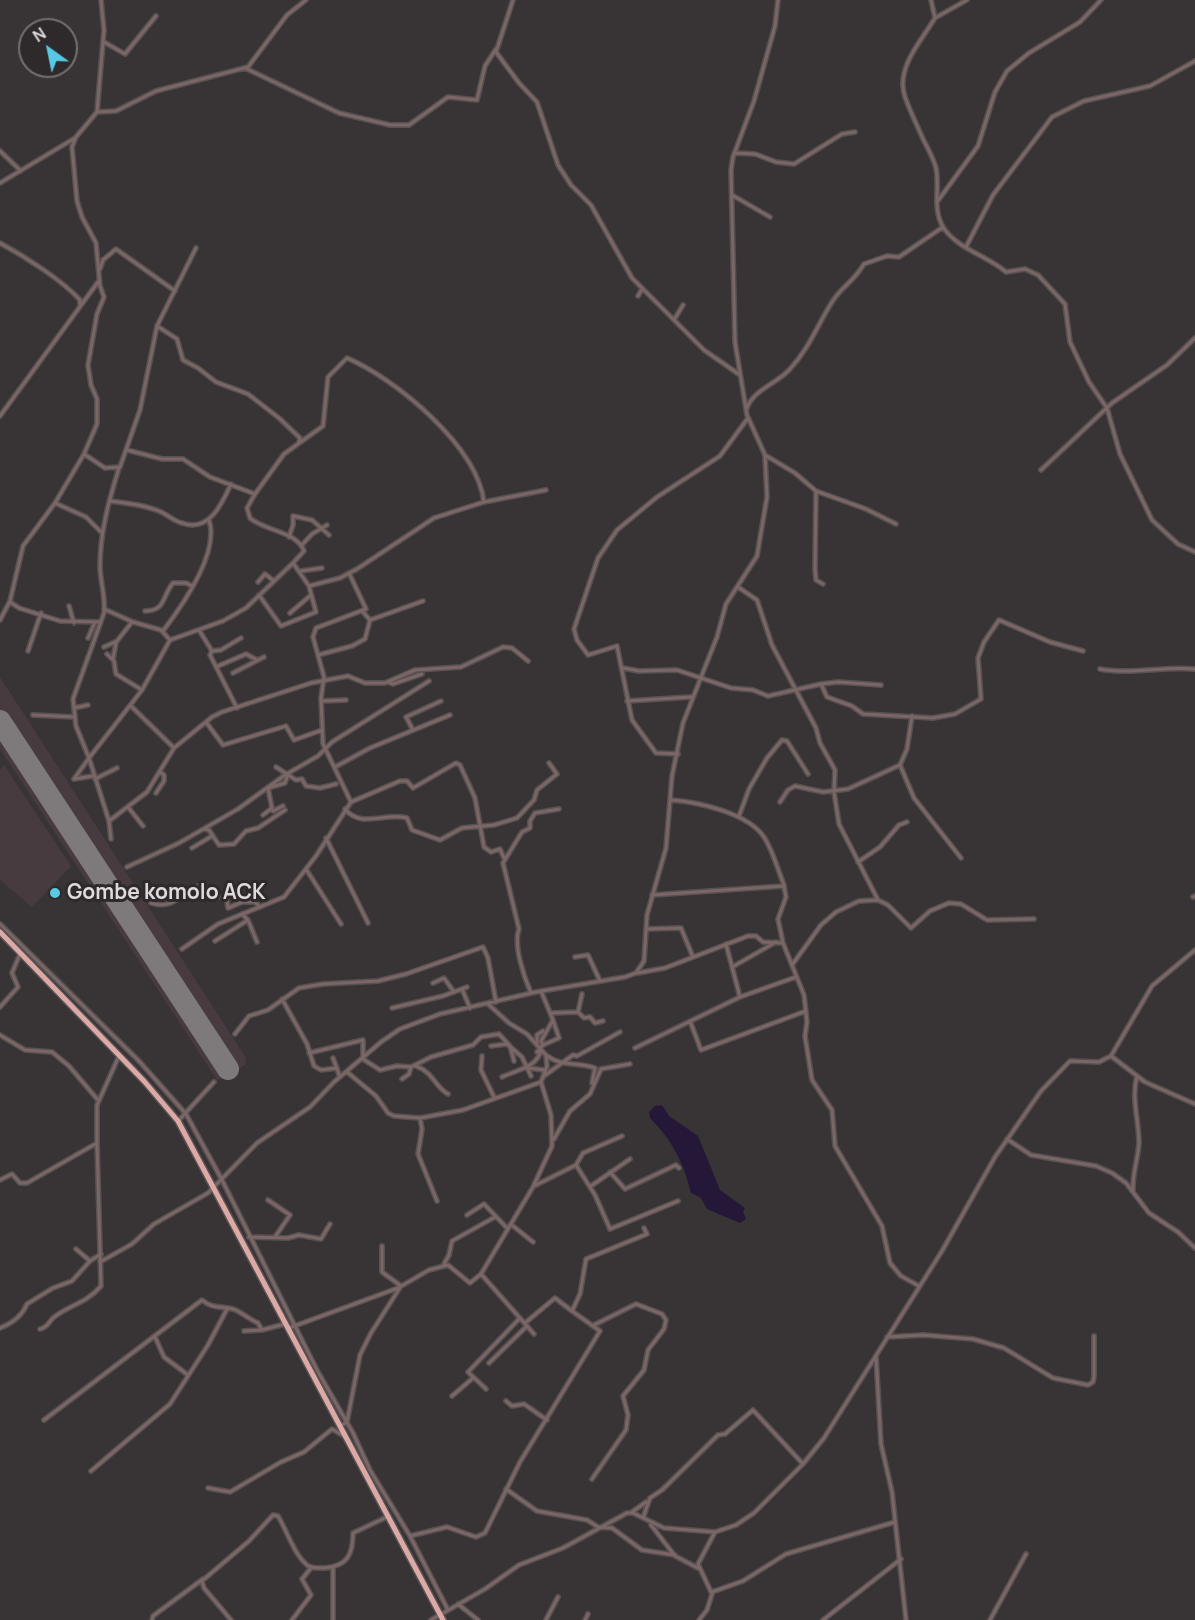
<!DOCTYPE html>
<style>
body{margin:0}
#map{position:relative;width:1195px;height:1620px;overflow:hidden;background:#383335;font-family:Manrope,sans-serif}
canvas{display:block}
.north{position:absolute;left:18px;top:18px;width:60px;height:60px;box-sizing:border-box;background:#2e292b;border:2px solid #747071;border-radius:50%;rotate:327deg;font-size:16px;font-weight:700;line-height:24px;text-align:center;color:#dedadb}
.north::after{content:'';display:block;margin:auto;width:21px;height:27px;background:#59c8e5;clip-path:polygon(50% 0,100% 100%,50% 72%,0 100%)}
</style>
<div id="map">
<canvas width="1195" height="1620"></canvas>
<div class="north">N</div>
</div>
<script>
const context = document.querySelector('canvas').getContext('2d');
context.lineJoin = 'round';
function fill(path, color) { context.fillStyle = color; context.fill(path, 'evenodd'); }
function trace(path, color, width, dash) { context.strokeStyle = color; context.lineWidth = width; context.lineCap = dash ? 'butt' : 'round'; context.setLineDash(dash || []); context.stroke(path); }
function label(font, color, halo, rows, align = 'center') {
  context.font = font + ' Manrope,sans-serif'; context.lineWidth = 6; context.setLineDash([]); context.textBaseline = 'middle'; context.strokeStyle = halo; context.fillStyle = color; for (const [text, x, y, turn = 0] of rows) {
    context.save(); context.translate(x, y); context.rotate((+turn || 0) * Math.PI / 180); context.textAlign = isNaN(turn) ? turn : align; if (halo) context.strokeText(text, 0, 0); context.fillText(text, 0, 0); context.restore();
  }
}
fill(new Path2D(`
 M0,677L246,1058V1064L226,1078L217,1080L0,749Z
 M4,765L71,866L32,907L0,880V770Z`), '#473b3f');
fill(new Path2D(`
 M662,1105L669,1116L698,1136L720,1190L745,1208L743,1212L746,1219L740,1223L707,1209L701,1198L691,1193C684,1163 672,1140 650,1118L649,1112L655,1106Z`), '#241738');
trace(new Path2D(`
 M0,721L228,1069`), '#7e7a7c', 22);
const minor = new Path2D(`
 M513,0L496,52L519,83L537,102L558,165L571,185L591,205L632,278L704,350L740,375
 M931,0L935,18C922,40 895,68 905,97C910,111 917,125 923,139C928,149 933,157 936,168C940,188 932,208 943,227C957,249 988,256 1006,272L1025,269L1038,275L1065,304L1070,342L1089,382L1107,408L1120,454L1152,520L1178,544L1195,552
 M935,18L967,0
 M104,42L125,54L156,16
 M245,68L339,113L390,125H409L448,97L477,100L485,66L496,49
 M97,112L116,111L156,91L248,67L287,15L306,0
 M0,151L21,171
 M735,153L755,154L776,162L794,164L842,134L855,132
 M0,183L75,138
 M732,195L770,217
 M937,202L978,146L995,92L1007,71L1029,53L1080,22L1101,0
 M0,243C24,256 62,280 80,300V304
 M966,247L993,195L1052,117L1084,101L1150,86L1195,61
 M100,269L103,260L116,249L175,291
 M638,296L642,289
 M674,320L683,305
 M157,326L177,339L183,360L198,368L216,382L248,394L279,418L300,438L299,442
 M747,408C753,390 778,383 790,369C811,346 818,323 834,299C844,285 854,281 864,264L887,256L899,257L943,227
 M0,416L98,282
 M127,450L162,459H183L210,477L255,494L247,508L250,518C264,531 297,531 304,551L293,563
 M84,454L105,468L120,467L140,410L157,326L196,248
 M765,455L795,473L816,491L866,509L896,524
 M1041,470L1112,403L1167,365L1195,338
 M816,491L815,569L816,580L823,584
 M255,494L284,454L323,426L328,377L347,358C396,379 477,446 484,502
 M110,501C126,503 146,505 161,512C168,515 174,521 182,523C209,533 222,504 231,484
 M55,503L86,517L101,532
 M289,537L293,525V516L312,520L329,535
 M301,546L312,534L327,525
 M301,571L322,568
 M258,582L265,574L274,581
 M738,587L757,600L772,645L816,728L820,743L835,770L834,792L839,824L878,900
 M259,595L281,626L316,612L309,586
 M10,602L19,608L60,621L100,622
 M69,606L74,623
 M104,609L133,622L161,630L170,640
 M145,611C166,611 162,596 173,583H186L192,586
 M363,612L370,620
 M290,613L311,595
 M0,620L10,601L23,546L55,503L84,454L97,424V399L91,385L88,365L97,314L104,297L100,286L96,243L82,217L77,201L72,147L76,137L97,112L104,30L101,0
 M199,630L212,651L210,655L237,708
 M163,631C182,606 220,553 209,520
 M88,638L95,622
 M104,647L117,641L132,622
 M28,651L41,613
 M212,651L221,650L241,638
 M107,654L114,661L116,674L142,690
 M318,655L352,646L365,639L370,620L423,601
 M113,659L116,643
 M216,667L246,654L257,660
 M623,668L639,671L677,670L731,688L753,690L768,696L821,684L827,697L852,706L863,714L933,718L955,714L981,699L978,658L984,642L999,620L1050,642L1083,651
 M1100,669C1131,675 1163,666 1195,669
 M233,673L264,657
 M390,683L393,684L422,674
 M821,684L838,682L881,685
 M321,701L346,700
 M627,701L691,697
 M131,706L174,748
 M74,708L88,705
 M33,715L75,717
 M206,722L223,745L286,726L294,740L322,730
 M413,730L406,717L441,701
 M678,754L656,753L632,720L617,646L588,655L577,640L574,629L598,558L617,530L657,497L720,456L748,418
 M900,765L914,798L961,858
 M276,767L296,780L302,779L306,786L320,788L336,784
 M335,767L370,748L450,715
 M74,779L89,758L76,726L73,699L104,613C106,598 100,581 100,566C100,532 109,500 119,468
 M74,779L93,776
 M95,779L117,768
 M156,793L164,781V775L160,772
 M671,800C698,802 748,813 764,837C773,851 778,870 784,885
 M351,802L400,781H407L413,788L456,763L460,765L475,798L484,847L491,852L500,849L504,858
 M780,802L788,790L795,786L823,792L848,789L900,765L907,749L912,716
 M128,807L143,826
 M345,809C361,829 385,812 407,818L412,830L440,840L462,828L494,825L517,818L534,800L537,790L557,774L549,763
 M273,811L283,806
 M263,815L272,808L268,788L285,783L288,774
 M739,816L749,789L767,758L782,740L787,741L808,774
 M109,821L147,792L174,748L212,717L222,712L311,683L348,676L365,683H385L415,670L461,667L503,647L512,648L528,661
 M205,829L209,830L219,845L234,844L246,831L258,828L285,810
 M326,838L368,923
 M111,839L109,821L89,758L142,690L170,640L223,621L246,608L293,563L309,586L340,578L357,569L434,518L484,502L546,490
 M192,848L212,836
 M858,862L880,847L899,825L907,822
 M127,867L179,843L238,809L285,775L318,756L332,742L429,681
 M306,869L341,924
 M652,895L784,886L786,897L778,919L783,943
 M1193,897L1195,896
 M151,903C174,910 180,894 198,886L227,900L228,908L242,902H255L260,907
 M242,914L248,920L257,942
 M0,924L139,1061L186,1114L222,1180L318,1372L353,1433L370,1470L410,1536L448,1610
 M646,929L681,928L693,957
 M215,941L248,920
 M182,949L218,924L284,897L316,856L351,802L323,744L321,698L324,677L313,637L316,628L366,609L349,573
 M575,957L588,955L600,981
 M792,965L821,925L836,912L859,901L878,900L888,905L911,928L930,911L949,903L961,904L987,920L1034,919
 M734,966L776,942
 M638,973L665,968L748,936H756L763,942L783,943L804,995L807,1022L805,1036L812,1080L832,1110L835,1146L882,1226L890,1263L901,1276L919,1286
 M433,983L444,978L454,992
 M462,989L470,1008
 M531,993C524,977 513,945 519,929L503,863L522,832L530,828V821L535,813L559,809
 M740,997L796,977
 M282,999L307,1044L314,1066L321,1070L337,1068
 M0,1007L18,987L12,973L20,954
 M392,1008L443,996L467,987
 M578,1012L582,994
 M552,1013L578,1012L584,1018L590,1017L595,1023L603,1021
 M690,1021L701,1050L806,1011
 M235,1034L249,1016L268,1010L299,988L323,984L378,981L406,974L483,947L488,958L496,1002
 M0,1035L25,1050L52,1052L69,1066L98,1100
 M537,1044V1035L543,1031
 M543,1045L559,1038L553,1020
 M491,1046L507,1044L522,1057L531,1076
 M635,1048L740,997L726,944
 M537,1052L543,1045L541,1041L553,1020L541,991
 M309,1053L363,1040V1059L380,1070L397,1066L411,1067L431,1057L473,1045L481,1037L499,1034L510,1046L514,1061
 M546,1055C561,1067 578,1062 595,1068L592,1083
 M482,1056L481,1070L494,1097
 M1111,1056L1145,1082L1195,1104
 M333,1058L340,1077
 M416,1066C434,1073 435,1087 448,1094
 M528,1068L544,1070
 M347,1072L376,1096L388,1113L394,1116L420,1118L463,1110L541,1082
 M544,1076L573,1055L577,1056L620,1032
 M502,1077C516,1070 537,1068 541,1050
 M402,1079L409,1074L411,1067
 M420,1118L422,1129L418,1154L437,1201
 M179,1120L214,1082
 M554,1139L570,1111L590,1094L601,1069L630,1064
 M1007,1139L1031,1155L1096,1166L1112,1173L1126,1183L1149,1213L1178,1232L1195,1248
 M576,1165L583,1153L622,1136
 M610,1172L625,1189L676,1165L679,1168
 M0,1180L12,1174L20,1183H27L97,1143V1105L119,1056
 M534,1186L576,1165L595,1195L610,1229L678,1201
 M591,1186L630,1159
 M1133,1191C1132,1174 1138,1160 1139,1143C1139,1121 1131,1098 1137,1076
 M268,1200L290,1215L275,1237
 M467,1215L484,1204L507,1228
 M513,1226L533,1242
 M249,1237L288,1238L299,1235L321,1239L330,1224
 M382,1246V1272L401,1286
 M76,1249L90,1261
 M100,1262L132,1244L154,1224L208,1193L257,1143L310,1107L334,1082L381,1042L400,1029L440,1014L536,992L625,977L636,973L644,961L647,915L666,848L672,776L683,723L717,637L726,604L757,556L767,497L765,455L747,415L735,342L731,170L733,157L754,101L775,26L778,0
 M444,1264L449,1255L452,1241L495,1217
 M481,1274L534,1334
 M525,1323L555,1298L572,1311
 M0,1328C13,1323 22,1316 27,1304L53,1288L72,1281L90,1261L101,1254
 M289,1328L398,1288L429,1270L448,1265L470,1283L481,1274L533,1187L552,1146L551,1115L541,1082L547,1066L546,1055L527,1034L509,1023L488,1004
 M40,1329C47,1328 49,1322 53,1318C67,1306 87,1303 101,1286L97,1143
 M244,1331L262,1330
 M155,1337L164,1357L188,1375
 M887,1337L923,1335L973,1339L1004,1348L1053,1378L1088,1385L1093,1382L1094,1376V1336
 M876,1356L881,1444L892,1492L906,1620
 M489,1363L527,1326
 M486,1389L468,1372L520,1318
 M452,1396L473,1378
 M506,1401L512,1406L524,1404L547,1420
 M44,1420L202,1300C212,1309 221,1306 233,1309C238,1310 251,1320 258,1323L262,1330L285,1324
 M340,1426L347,1422L348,1417L360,1355L371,1333L401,1286
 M91,1471L170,1404L208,1345L227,1309
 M592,1479L626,1430L628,1415L623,1396L644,1370L648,1350L664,1329L666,1320L662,1314L636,1304L594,1325
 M208,1488L230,1492L281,1462L304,1452L332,1429L344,1436
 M506,1489L537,1511L587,1520L598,1527L612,1528L642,1550L675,1555
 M632,1512L646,1502
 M643,1518L650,1498L662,1490L718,1435L725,1434L753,1410L803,1464
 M651,1525L675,1556L698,1568
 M410,1536L447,1527L476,1537L485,1533L520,1462L600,1331L572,1311L580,1294L586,1259L647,1234L644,1228
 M712,1592L743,1581L786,1554L895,1522
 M458,1604L478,1620
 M152,1620L153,1616L203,1579
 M231,1620L204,1588L202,1581L249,1541L273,1515L278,1516C287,1531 294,1554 307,1565C312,1569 319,1568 325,1568C347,1566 353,1555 353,1533L389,1516
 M292,1620L311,1595L302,1579L311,1568
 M333,1620V1568
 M431,1620L485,1589L519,1565L563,1548L627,1513H633L664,1528L715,1532
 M546,1620L558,1597
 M585,1620L588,1614
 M699,1620L707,1610L712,1594L698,1564L715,1532L736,1525L754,1513L803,1464L824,1438L942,1251L995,1157L1041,1091L1070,1061L1099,1062L1111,1056L1152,986L1195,950
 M823,1620L901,1559
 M990,1620L1026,1554`);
const highway = new Path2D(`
 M0,932L144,1081L178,1121L443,1620`);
trace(minor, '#565153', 6);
trace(highway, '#565153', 8);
trace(minor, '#7c6665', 3);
trace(highway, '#dda9a5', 5);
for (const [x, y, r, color] of [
 [55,893,6,"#59c8e5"]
]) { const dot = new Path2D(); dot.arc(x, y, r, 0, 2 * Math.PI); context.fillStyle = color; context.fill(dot); trace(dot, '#2e292b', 2); }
label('bold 21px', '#dedadb', '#2e292b', [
 ["Gombe komolo ACK",67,893]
], 'left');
</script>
